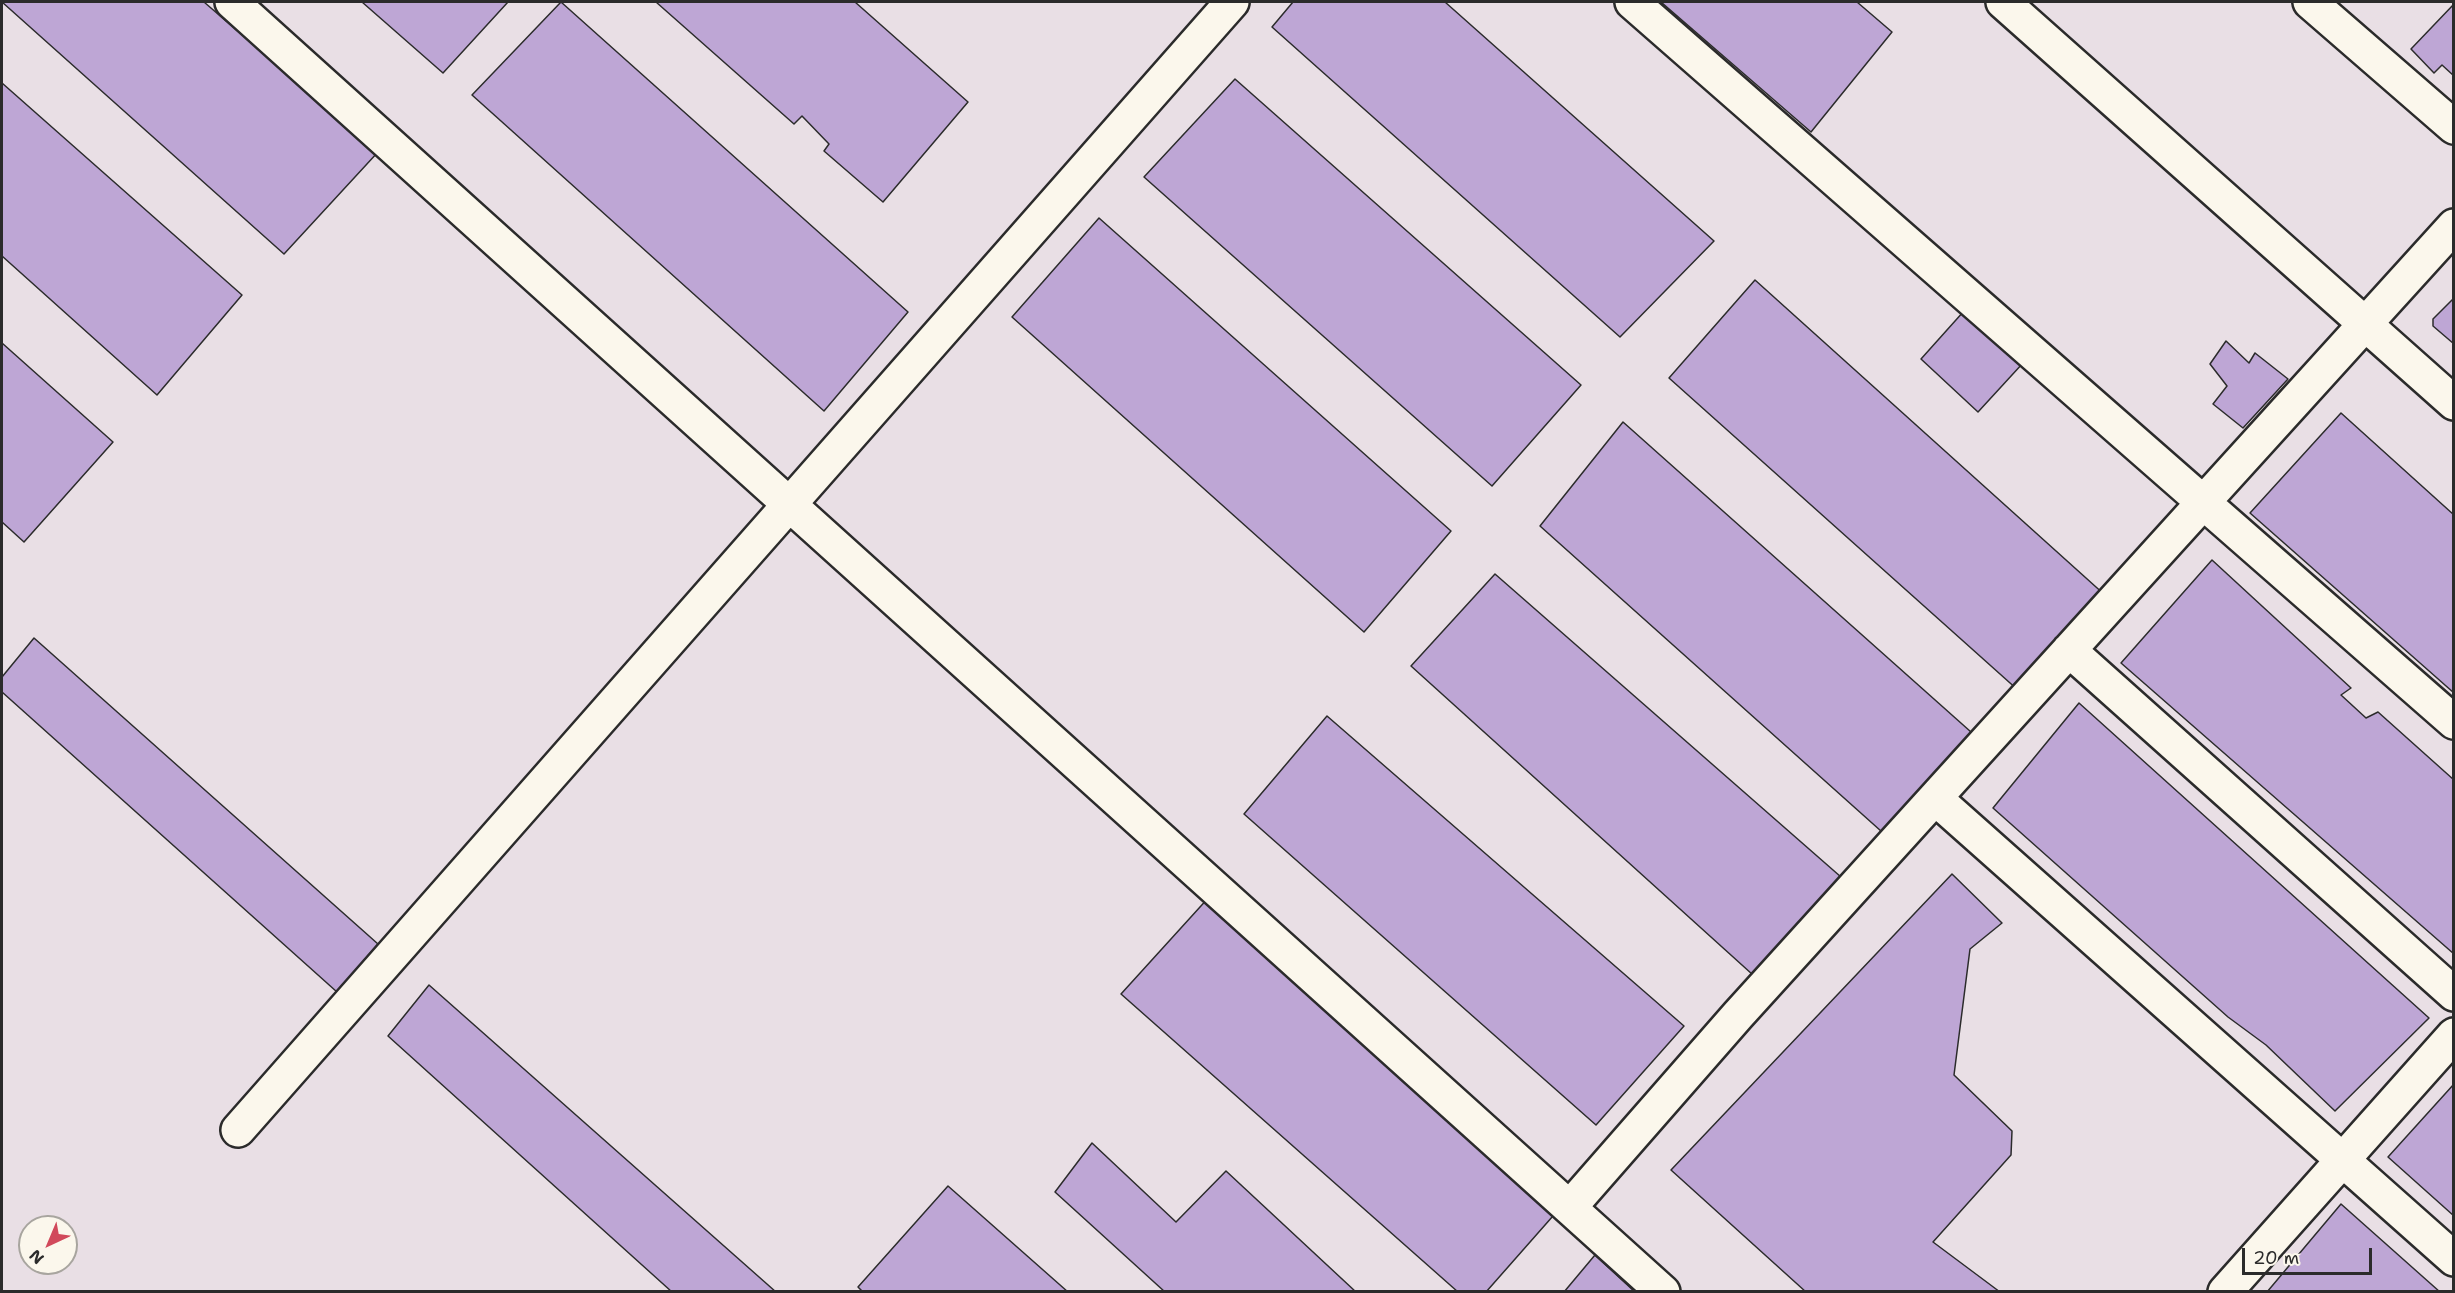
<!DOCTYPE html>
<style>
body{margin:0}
#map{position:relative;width:2455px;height:1293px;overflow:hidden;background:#e9dfe5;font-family:"Shantell Sans",sans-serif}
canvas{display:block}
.frame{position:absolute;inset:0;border:3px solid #2b2b2b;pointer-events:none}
.north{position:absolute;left:18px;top:1215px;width:60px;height:60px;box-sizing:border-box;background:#fbf7ec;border:2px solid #a8a59f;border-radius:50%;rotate:224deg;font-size:16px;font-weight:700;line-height:24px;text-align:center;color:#2b2b2b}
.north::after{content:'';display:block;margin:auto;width:21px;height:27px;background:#d1495b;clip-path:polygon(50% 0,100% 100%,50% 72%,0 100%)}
.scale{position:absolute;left:2242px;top:1248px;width:130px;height:27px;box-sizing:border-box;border:3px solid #2b2b2b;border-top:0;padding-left:8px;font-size:18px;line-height:21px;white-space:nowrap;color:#2b2b2b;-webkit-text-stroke:4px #fbf7ec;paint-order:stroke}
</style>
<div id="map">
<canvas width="2455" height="1293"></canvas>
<div class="frame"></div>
<div class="north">N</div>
<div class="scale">20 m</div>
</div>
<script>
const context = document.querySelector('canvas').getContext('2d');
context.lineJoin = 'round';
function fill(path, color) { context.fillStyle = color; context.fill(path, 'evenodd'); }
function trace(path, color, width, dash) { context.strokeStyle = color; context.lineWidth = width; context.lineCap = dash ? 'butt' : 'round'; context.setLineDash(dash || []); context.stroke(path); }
const building = new Path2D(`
 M2,2H204L378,152L284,254Z
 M362,2H508L443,73Z
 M561,2L908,312L824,411L472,95Z
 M656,2H855L968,102L883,202L824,151L829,144L802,116L794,124Z
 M1293,2H1445L1714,241L1620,337L1272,27Z
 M1661,2H1857L1892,32L1811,132Z
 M2454,4V76L2442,65L2434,73L2411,49Z
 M1235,79L1581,385L1492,486L1144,177Z
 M2,83L242,295L157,395L2,256Z
 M1099,218L1451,531L1364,632L1012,317Z
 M1755,280L2106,596L2019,691L1669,378Z
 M2454,298V344L2433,326V319Z
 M1964,311L2023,363L1978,412L1921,359Z
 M2226,341L2249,363L2255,353L2288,379L2243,428L2213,404L2227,386L2210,364Z
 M2,343L113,442L24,542L2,522Z
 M2341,413L2454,515V693L2250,513Z
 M1623,422L1980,740L1891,840L1540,526Z
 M2212,560L2351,688L2341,695L2366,718L2378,712L2454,780V954L2121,663Z
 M1495,574L1849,884L1763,984L1411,666Z
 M34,638L378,944L337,992L2,692V677Z
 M2079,703L2429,1018L2335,1111L2266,1045L2228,1017L1993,808Z
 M1327,716L1684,1026L1596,1125L1244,814Z
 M1952,874L2002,923L1970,949L1954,1075L2012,1131L2011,1155L1933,1242L2000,1292H1806L1671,1170Z
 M1210,896L1560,1208L1486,1292H1458L1121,994Z
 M429,985L776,1292H672L388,1036Z
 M2454,1084V1216L2388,1157Z
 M1092,1143L1176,1222L1226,1171L1356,1292H1165L1055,1192Z
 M948,1186L1068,1292H863L858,1287Z
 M2341,1204L2440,1292H2267Z
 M1595,1255L1635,1292H1564Z`);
fill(building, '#bea6d5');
trace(building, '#2b2b2b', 1.5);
const street = new Path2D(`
 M232,2L1663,1292
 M1632,2L2454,722
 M2003,2L2454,403
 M2310,2L2454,127
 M2069,650L2454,994
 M1935,798L2454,1259
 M238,1130L1232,2
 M1570,1207L1738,1015L2454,226
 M2225,1292L2454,1035`);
trace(street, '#2b2b2b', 38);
trace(street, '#fbf7ec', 33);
</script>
